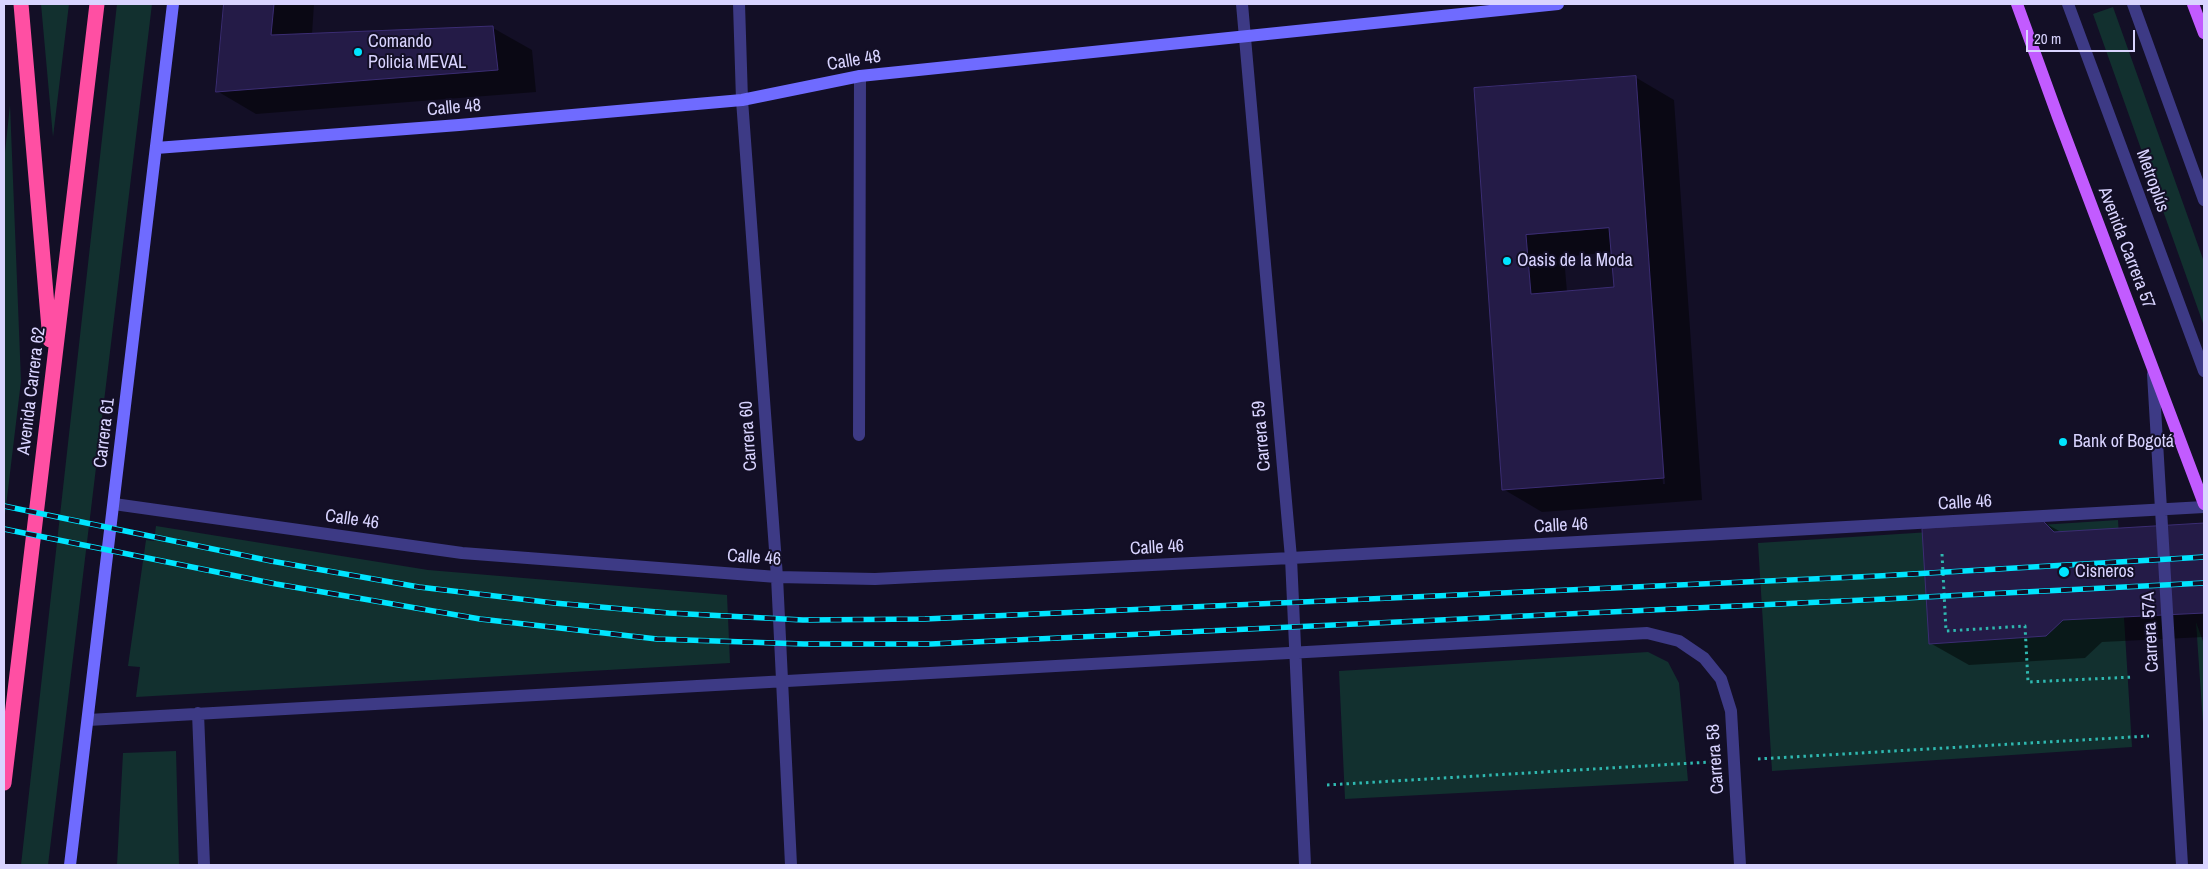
<!DOCTYPE html>
<meta charset="utf-8">
<style>
body{margin:0}
#map{position:relative;width:2208px;height:869px;overflow:hidden;background:#130f26;font-family:"Archivo Narrow",sans-serif}
canvas{display:block}
.frame{position:absolute;inset:0;border:5px solid #d9d4ff;pointer-events:none}
.scale{position:absolute;left:2026px;top:30px;width:109px;height:22px;box-sizing:border-box;border:2px solid #d9d4ff;border-top:0;padding-left:6px;font-size:15px;line-height:18px;white-space:nowrap;color:#d9d4ff;-webkit-text-stroke:4px #130f26;paint-order:stroke}
</style>
<div id="map">
<canvas width="2208" height="869"></canvas>
<div class="frame"></div>
<div class="scale">20 m</div>
</div>
<script>
const context = document.querySelector('canvas').getContext('2d');
context.lineJoin = 'round';
function fill(path, color) { context.fillStyle = color; context.fill(path, 'evenodd'); }
function trace(path, color, width, dash) { context.strokeStyle = color; context.lineWidth = width; context.lineCap = dash ? 'butt' : 'round'; context.setLineDash(dash || []); context.stroke(path); }
function label(font, color, halo, rows, align = 'center') {
  context.font = font + ' "Archivo Narrow",sans-serif'; context.lineWidth = 4; context.setLineDash([]); context.textBaseline = 'middle'; context.strokeStyle = halo; context.fillStyle = color; for (const [text, x, y, turn = 0] of rows) {
    context.save(); context.translate(x, y); context.rotate((+turn || 0) * Math.PI / 180); context.textAlign = isNaN(turn) ? turn : align; if (halo) context.strokeText(text, 0, 0); context.fillText(text, 0, 0); context.restore();
  }
}
fill(new Path2D(`
 M41,4H69L53,137Z
 M117,4H152L48,865H21Z
 M2113,7L2204,262V326L2093,14Z
 M10,105L21,381L4,523V162Z
 M2118,520L2132,747L1772,771L1758,543Z
 M156,526L428,570L727,595L730,663L136,697L140,667L128,666L146,540L154,541Z
 M2196,622L2204,644V738Z
 M1648,652L1668,662L1679,683L1688,781L1345,799L1339,671Z
 M176,751L179,865H117L123,753Z`), '#12302f');
fill(new Path2D(`
 M226,4H314L312,34L493,28L532,50L536,92L256,114L217,91Z
 M1635,77L1674,100L1702,500L1542,512L1503,489L1475,89ZM1612,252L1615,288L1567,292L1564,257ZM1651,309H1653L1665,484H1663Z
 M2043,522L2061,532L2204,524V637L2102,642L2085,658L1969,665L1930,643Z`), '#0007');
const building = new Path2D(`
 M224,4H274L271,35L493,26L498,70L216,92Z
 M1636,76L1664,478L1502,490L1474,88ZM1609,228L1614,287L1531,294L1526,235Z
 M2043,521L2054,532L2204,523V613L2063,620L2046,636L1929,644L1922,529Z`);
fill(building, '#241b47');
trace(building, '#3b2d73', 1);
trace(new Path2D(`
 M1942,554L1946,631L2025,626L2028,682L2133,677
 M1758,759L2149,736
 M1327,785L1710,762`), '#2fb8b0', 3, [2.5, 4]);
trace(new Path2D(`
 M2068,4L2204,371
 M2133,4L2204,200
 M859,435L860,76`), '#3d3a85', 12);
trace(new Path2D(`
 M739,4L742,100L777,577L791,865
 M1242,4L1291,558L1305,865
 M2153,374L2182,865
 M114,504L462,553L777,577L875,579L1291,558L2204,507
 M198,713L204,865
 M88,720L1647,633L1679,641L1704,658L1721,679L1731,711L1740,865`), '#3d3a85', 12);
trace(new Path2D(`
 M156,148L459,125L742,100L860,76L1558,4
 M70,865L173,4`), '#6f6bff', 12);
trace(new Path2D(`
 M2017,4L2058,117L2204,504
 M2193,4L2204,33`), '#c25bff', 12);
trace(new Path2D(`
 M21,4L50,340
 M4,783L97,4`), '#ff4fa3', 15);
const rail = new Path2D(`
 M4,506L271,561L419,587L554,603L669,613L803,620L925,619L1878,576L2204,557
 M4,529L276,584L480,619L657,639L804,644H931L1885,599L2204,583`);
trace(rail, '#00e5ff', 5.5);
trace(rail, '#130f26', 4, [11]);
for (const [x, y, r, color] of [
 [358,52,5,"#00e5ff"],
 [1507,261,5,"#00e5ff"],
 [2063,442,5,"#00e5ff"],
 [2064,572,6,"#00e5ff"]
]) { const dot = new Path2D(); dot.arc(x, y, r, 0, 2 * Math.PI); context.fillStyle = color; context.fill(dot); trace(dot, '#130f26', 2); }
label('18px', '#d9d4ff', '#130f26', [
 ["Comando",368,42],
 ["Policia MEVAL",368,63],
 ["Oasis de la Moda",1517,261],
 ["Bank of Bogotá",2073,442],
 ["Cisneros",2075,572]
], 'left');
label('18px', '#d9d4ff', '#130f26', [
 ["Calle 48",854,61,-9],
 ["Calle 48",454,108,-5],
 ["Metroplús",2152,181,70],
 ["Avenida Carrera 57",2126,248,69],
 ["Avenida Carrera 62",32,391,-83],
 ["Carrera 61",105,433,-83],
 ["Carrera 60",749,436,-94],
 ["Carrera 59",1262,436,-95],
 ["Calle 46",1965,503,-3],
 ["Calle 46",352,520,8],
 ["Calle 46",1561,526,-3],
 ["Calle 46",1157,548,-3],
 ["Calle 46",754,558,4],
 ["Carrera 57A",2151,632,-93],
 ["Carrera 58",1716,759,-94]
]);
</script>
